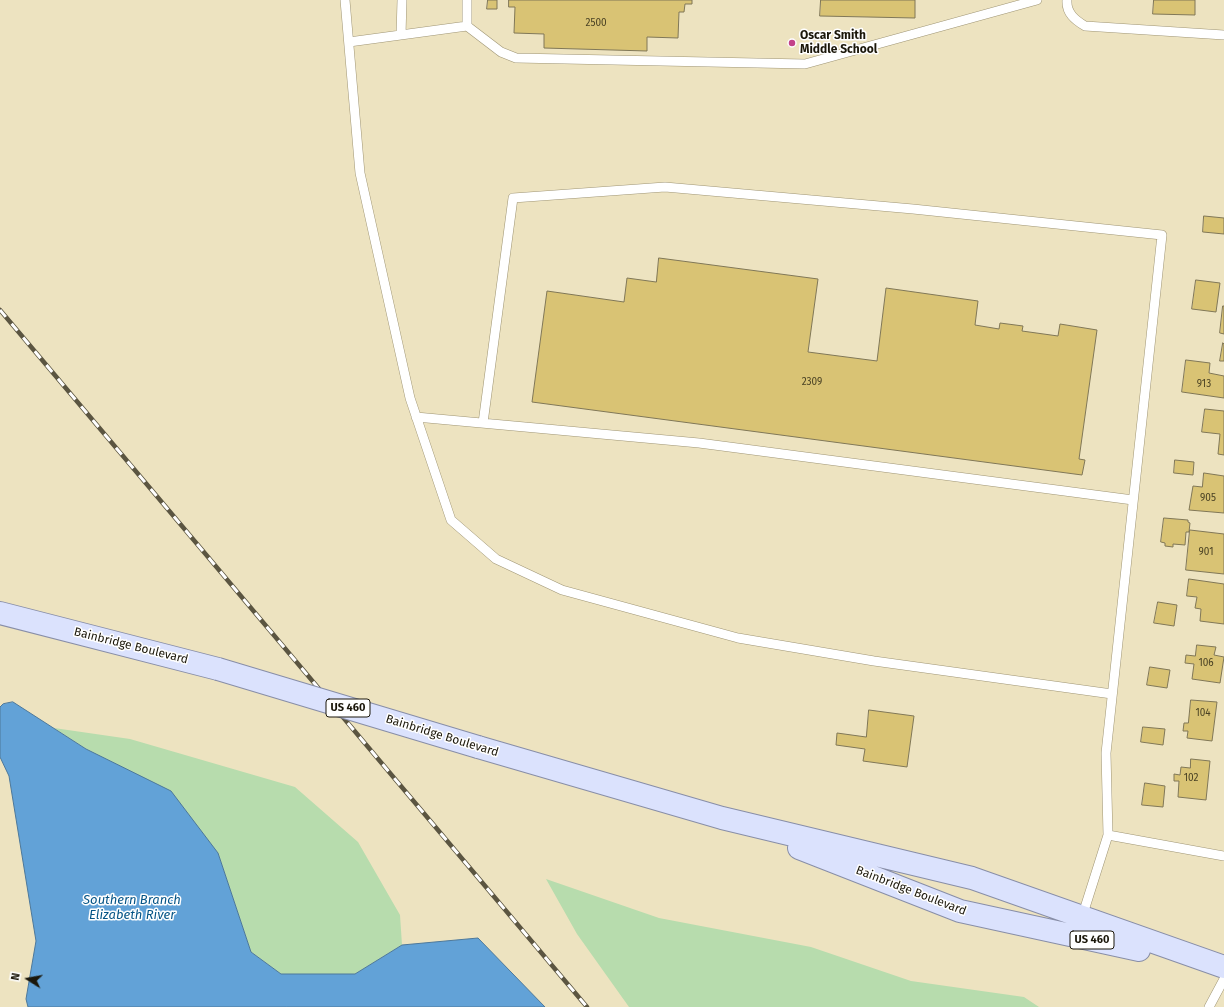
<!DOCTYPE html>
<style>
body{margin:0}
#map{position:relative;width:1224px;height:1007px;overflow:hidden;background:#ede3c0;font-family:"Fira Sans",sans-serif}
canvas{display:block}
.north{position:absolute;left:8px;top:959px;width:40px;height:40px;-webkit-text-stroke:3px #fff;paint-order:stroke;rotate:281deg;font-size:11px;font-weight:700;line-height:16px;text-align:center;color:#1b170a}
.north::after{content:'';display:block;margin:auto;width:14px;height:18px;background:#1b170a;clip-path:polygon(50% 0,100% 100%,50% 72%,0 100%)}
</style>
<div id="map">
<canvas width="1224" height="1007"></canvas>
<div class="north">N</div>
</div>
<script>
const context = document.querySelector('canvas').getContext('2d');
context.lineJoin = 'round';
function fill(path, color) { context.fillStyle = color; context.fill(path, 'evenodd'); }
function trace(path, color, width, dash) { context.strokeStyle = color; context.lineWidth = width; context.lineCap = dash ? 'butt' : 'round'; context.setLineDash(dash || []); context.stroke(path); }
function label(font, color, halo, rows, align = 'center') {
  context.font = font + ' "Fira Sans",sans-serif'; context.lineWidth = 3; context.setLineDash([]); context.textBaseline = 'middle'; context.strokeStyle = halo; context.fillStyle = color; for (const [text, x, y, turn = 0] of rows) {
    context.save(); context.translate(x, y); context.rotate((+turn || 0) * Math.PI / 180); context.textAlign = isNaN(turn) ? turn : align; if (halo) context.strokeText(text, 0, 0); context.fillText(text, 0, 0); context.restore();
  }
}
fill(new Path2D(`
 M54,728L130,739L295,787L358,842L400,915L402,945L355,974H281L251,952L218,853L86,749Z
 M546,879L659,918L811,947L911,981L1024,997L1039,1007H629L577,934Z`), '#b7dcad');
const water = new Path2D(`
 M13,702L86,749L171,791L218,853L251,952L281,974H355L402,945L478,938L545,1007H28L26,999L36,941L9,776L0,757V707L3,704Z`);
fill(water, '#62a2d7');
trace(water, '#4d789a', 1);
const building = new Path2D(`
 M488,0H497V9H487Z
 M509,0H692V4H685L684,12H679L678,38L647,37V51L544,48V34L514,33L515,7H509Z
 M821,0H915V18L820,16Z
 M1154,0H1195V15L1153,14Z
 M1204,216L1224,218V234L1203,232Z
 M659,258L818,279L808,352L877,361L886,288L978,301L975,325L999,329L1000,323L1023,326L1022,331L1058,336L1060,324L1097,330L1079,459L1085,460L1082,475L532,402L547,291L624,302L627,278L656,282Z
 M1196,280L1220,283L1216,312L1192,309Z
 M1223,306H1224V334L1220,333Z
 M1223,343L1224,344V361H1220Z
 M1186,360L1210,363L1209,373L1224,376V398L1182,392Z
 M1205,409L1224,411V455L1218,454L1220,434L1202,432Z
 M1175,460L1194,462L1193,475L1174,473Z
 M1204,473L1224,476V513L1189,510L1193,486L1202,487Z
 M1164,518L1188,520V522L1190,523L1189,532H1186L1185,545L1173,544V547L1165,546V543L1161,542Z
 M1190,530L1224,534V574L1186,570Z
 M1189,579L1224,584V624L1200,621L1201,609L1195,608L1197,597L1187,596Z
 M1158,602L1177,605L1174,626L1154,623Z
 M1197,645L1216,647L1214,655L1224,657L1220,683L1192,679L1194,664L1185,663L1186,655L1195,656Z
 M1150,667L1170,670L1167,688L1147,685Z
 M1191,700L1217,702L1212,741L1187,738L1188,731H1183L1184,723H1188Z
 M869,710L914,716L907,767L863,761L865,749L836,745L837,733L866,737Z
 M1143,727L1165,729L1163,745L1141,742Z
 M1191,759L1210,761L1206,800L1178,797L1179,781H1174V774L1180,775L1181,767L1190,768Z
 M1145,783L1165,786L1163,807L1142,805Z`);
fill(building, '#d9c374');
trace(building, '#807757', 1);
const lane = new Path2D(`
 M345,0L360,173L410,398L451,520L496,559L562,590L738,638L874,661L1112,694
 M1067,0C1066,13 1075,20 1085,26L1224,35
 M467,26L501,52L516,58L805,64L1037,0
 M401,35L402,0
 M349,42L467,26V0
 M416,417L699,443L1133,500
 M483,423L513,198L665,187L913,209L1162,235L1106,753L1108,835L1224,856
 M1082,917L1108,835
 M1209,1007L1224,979`);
const primary = new Path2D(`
 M0,613L218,669
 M478,747L722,818L972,878L1224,967
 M799,848L960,911L1139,950`);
trace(lane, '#9f9574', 10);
trace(primary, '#888ea7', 24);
trace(lane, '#fff', 9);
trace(primary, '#dbe2fd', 22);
const rail = new Path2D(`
 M0,310L587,1007`);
trace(rail, '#5b5541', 4.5);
trace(rail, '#fff', 3, [9]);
const primaryBridge = new Path2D(`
 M218,669L478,747`);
trace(primaryBridge, '#888ea7', 24, []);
trace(primaryBridge, '#dbe2fd', 22);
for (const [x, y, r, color] of [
 [792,43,4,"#c34189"]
]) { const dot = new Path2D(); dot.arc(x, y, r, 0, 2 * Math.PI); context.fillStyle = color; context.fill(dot); trace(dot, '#fff', 1.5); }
label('10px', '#4a4224', null, [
 ["2500",596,23],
 ["2309",812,382],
 ["913",1204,384],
 ["905",1208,498],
 ["901",1206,552],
 ["106",1206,663],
 ["104",1203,713],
 ["102",1191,778]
]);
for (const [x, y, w] of [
 [348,708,44],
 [1092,940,44]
]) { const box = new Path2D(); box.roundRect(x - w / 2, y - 9, w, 18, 3); context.fillStyle = '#fff'; context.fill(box); trace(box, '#1b170a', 1); }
label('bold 11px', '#1b170a', null, [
 ["US 460",348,708],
 ["US 460",1092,940]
]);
label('bold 12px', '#1b170a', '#fff', [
 ["Oscar Smith",800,36],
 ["Middle School",800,50]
], 'left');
label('12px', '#1b170a', '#fff', [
 ["Bainbridge Boulevard",131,646,14],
 ["Bainbridge Boulevard",442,736,17],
 ["Bainbridge Boulevard",911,891,21]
]);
label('italic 13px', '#045486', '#fff', [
 ["Southern Branch",132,900],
 ["Elizabeth River",132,915]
]);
</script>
